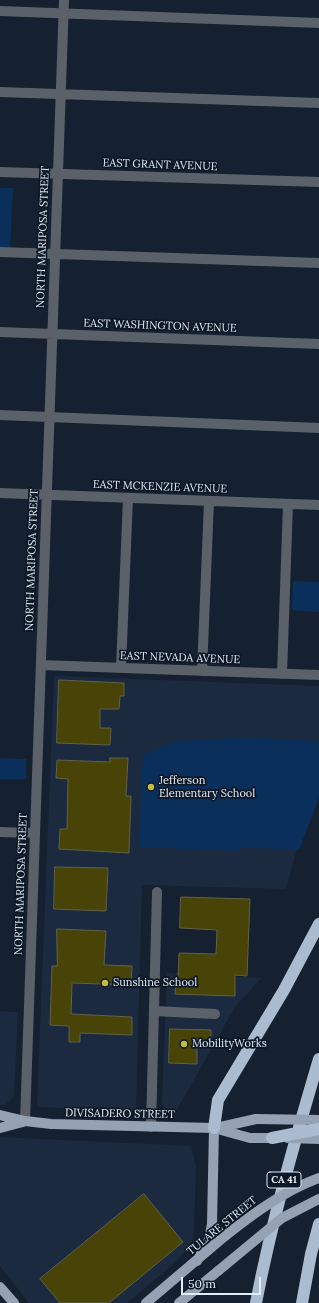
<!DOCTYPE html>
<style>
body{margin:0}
#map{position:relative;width:319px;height:1303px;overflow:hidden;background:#152130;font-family:Lora,serif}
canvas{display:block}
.scale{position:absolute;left:181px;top:1277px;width:80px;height:18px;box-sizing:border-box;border:2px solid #e4ecf7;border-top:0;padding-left:5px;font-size:12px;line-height:14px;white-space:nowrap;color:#e4ecf7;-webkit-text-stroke:3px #0c1826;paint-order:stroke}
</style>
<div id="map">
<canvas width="319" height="1303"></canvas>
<div class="scale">50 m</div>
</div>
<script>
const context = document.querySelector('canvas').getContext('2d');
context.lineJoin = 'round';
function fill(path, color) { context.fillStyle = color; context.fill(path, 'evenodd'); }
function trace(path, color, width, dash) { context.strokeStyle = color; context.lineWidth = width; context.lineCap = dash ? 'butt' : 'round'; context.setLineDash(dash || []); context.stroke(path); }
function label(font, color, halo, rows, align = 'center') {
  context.font = font + ' Lora,serif'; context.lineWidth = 3.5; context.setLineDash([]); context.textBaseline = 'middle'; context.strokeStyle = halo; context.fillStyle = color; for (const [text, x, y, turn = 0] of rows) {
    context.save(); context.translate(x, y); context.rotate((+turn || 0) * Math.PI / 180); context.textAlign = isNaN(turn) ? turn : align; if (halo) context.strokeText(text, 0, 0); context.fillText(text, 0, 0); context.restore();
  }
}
fill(new Path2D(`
 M54,676L319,686V768L286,889L142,885L136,1108L132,1111L40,1107L37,1104Z
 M167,973L261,978L235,1007L175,1113L168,1112L162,1103Z
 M0,1011L18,1012L14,1096L5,1105H0Z
 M0,1137L191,1146L196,1166L194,1229L192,1241L186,1251L178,1260L127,1303H29L0,1266Z`), '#1b2a3e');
fill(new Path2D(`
 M0,188H13L10,250H0Z
 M293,581L319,582V612L292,610Z
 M248,737L319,741V798L299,850L240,847L239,851L139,847L143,756L175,741Z
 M0,758L26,759V779H0Z`), '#0b2f5b');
const building = new Path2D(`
 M59,680L124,683V696H120L119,709H100V728H111L110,745L57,743Z
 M110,758H128L126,796H131L129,853L59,849L60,829H67L68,779L56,778L57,760L110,762Z
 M55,867L108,868L106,911L54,909Z
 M181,897L250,899L247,976L235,975V996L175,994L176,978L178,979L179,953L216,954L217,930L180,928Z
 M57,929L106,931L104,965L132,966L131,985L72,983L71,1014L132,1017V1035L80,1033V1042H69V1026L50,1025L52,966H57Z
 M170,1029L211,1030V1036L206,1044L197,1043V1064L169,1063Z
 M144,1194L183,1242L109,1303H60L40,1279Z`);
fill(building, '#484408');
trace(building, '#61604a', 1);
trace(new Path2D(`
 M0,11L319,23
 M0,92L319,103
 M0,172L319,182
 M0,252L319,263
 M0,332L319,344
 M0,415L319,428
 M0,493L319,505
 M41,665L319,675
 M121,668L128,498
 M202,671L209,501
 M282,674L288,504
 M0,832L35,833
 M154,1011L215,1014
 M25,1121L64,0
 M151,1127L157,892`), '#5b6169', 10);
trace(new Path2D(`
 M0,1115L25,1121L51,1124L214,1128L250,1138H272
 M0,1128L23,1122
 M216,1128L256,1119
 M197,1261L209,1240L212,1224L214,1128
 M0,1287L14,1303
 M146,1303L225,1236
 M179,1303L218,1271`), '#95a2b3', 10);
trace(new Path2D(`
 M214,1128L218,1100L284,990L319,924
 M256,1303C272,1220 295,1140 319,1059
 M302,1303L311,1254L319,1224`), '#acbcd0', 12);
trace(new Path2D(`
 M256,1119L319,1120
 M288,1138L319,1139
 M225,1236C254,1213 284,1191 319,1178
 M218,1271L282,1218L319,1199`), '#95a2b3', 10);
trace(new Path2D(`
 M272,1138L318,1129`), '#acbcd0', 12);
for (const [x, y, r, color] of [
 [151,787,4,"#c5bc3d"],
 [105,983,4,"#c5bc3d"],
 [184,1044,4,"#c5bc3d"]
]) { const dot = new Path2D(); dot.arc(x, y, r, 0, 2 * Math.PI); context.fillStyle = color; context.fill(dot); trace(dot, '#0c1826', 1.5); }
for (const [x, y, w] of [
 [284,1180,34]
]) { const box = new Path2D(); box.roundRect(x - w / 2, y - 8, w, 16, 3); context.fillStyle = '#0c1826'; context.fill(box); trace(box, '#e4ecf7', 1); }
label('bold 10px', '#e4ecf7', null, [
 ["CA 41",284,1180]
]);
label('11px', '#e4ecf7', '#0c1826', [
 ["EAST GRANT AVENUE",160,165,2],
 ["NORTH MARIPOSA STREET",43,237,-88],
 ["EAST WASHINGTON AVENUE",160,326,2],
 ["EAST MCKENZIE AVENUE",160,487,2],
 ["NORTH MARIPOSA STREET",32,560,-88],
 ["EAST NEVADA AVENUE",180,658,2],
 ["NORTH MARIPOSA STREET",21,884,-88],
 ["DIVISADERO STREET",120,1114,1],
 ["TULARE STREET",222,1226,-39]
]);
label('11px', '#e4ecf7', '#0c1826', [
 ["Jefferson",159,781],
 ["Elementary School",159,794],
 ["Sunshine School",113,983],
 ["MobilityWorks",192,1044]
], 'left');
</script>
